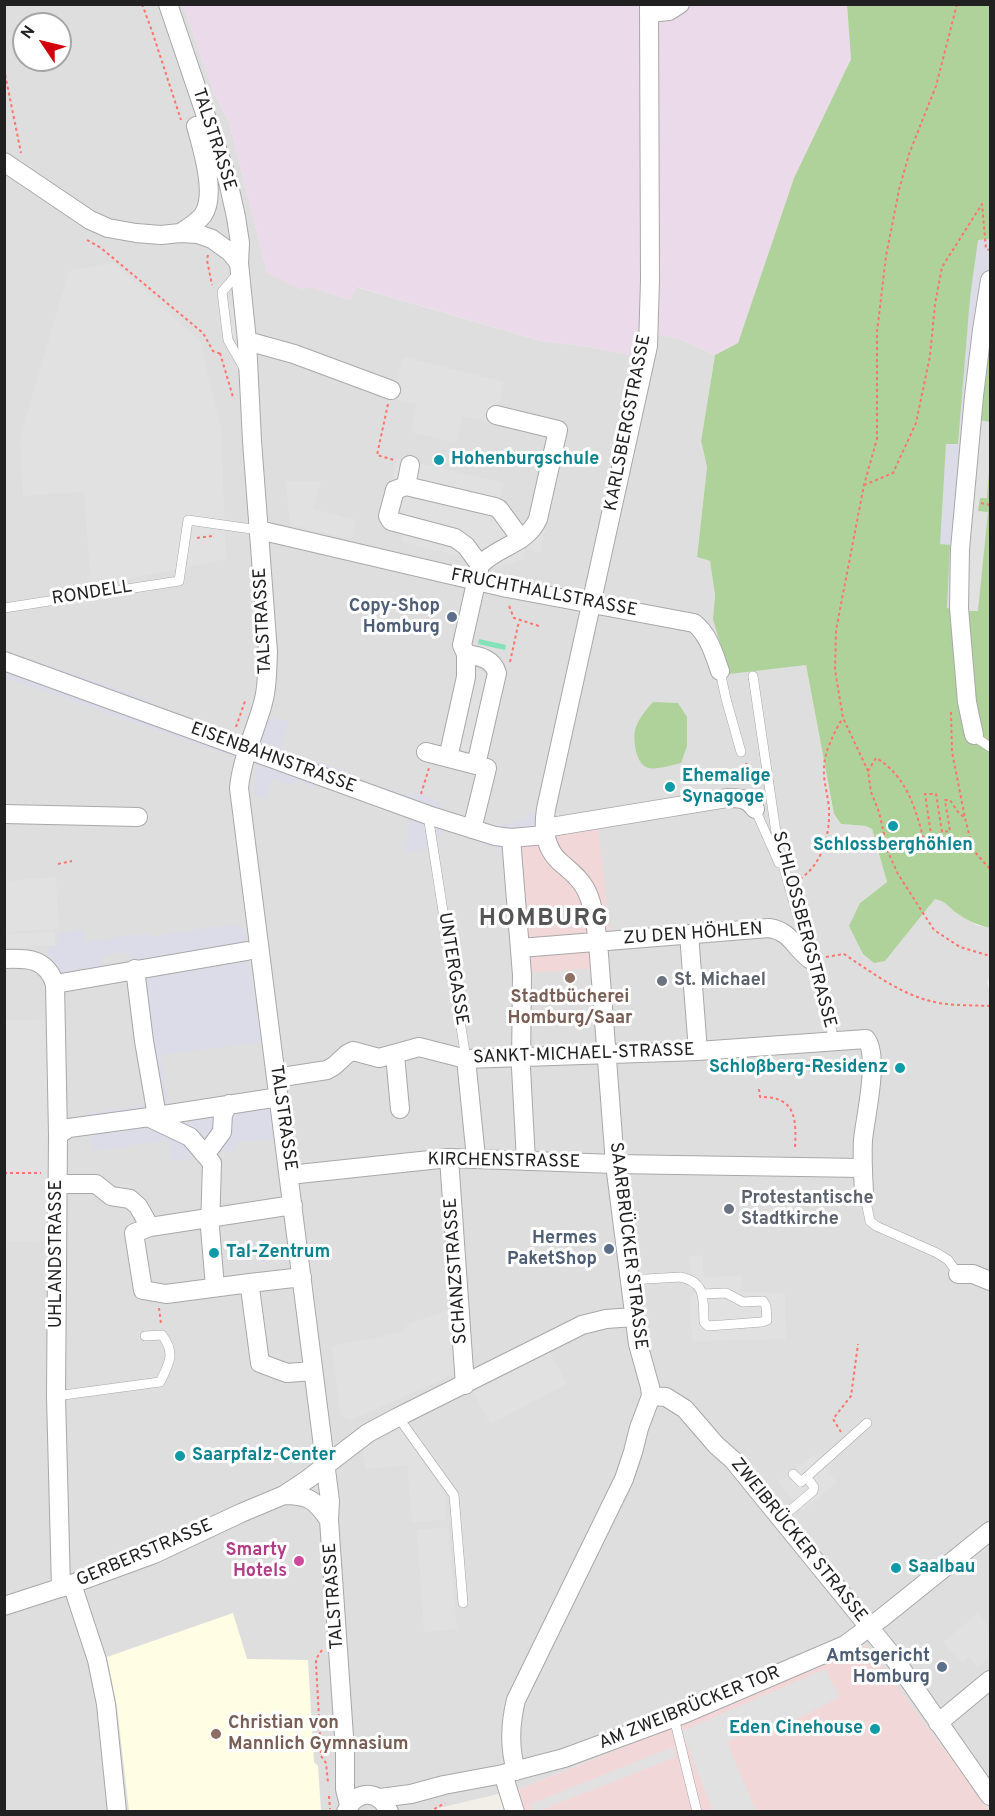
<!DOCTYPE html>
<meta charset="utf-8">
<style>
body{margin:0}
#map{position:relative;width:995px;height:1816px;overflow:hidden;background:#f2eee8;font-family:Overpass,sans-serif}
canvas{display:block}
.frame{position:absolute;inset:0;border:6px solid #212121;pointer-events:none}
.north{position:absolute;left:12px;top:12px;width:60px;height:60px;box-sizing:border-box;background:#fff;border:2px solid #a6a6a6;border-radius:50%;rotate:305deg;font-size:16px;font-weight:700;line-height:24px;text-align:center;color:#212121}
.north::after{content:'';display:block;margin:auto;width:21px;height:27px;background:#d2000c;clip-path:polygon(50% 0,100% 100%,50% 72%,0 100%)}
</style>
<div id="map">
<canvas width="995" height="1816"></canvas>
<div class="frame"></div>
<div class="north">N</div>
</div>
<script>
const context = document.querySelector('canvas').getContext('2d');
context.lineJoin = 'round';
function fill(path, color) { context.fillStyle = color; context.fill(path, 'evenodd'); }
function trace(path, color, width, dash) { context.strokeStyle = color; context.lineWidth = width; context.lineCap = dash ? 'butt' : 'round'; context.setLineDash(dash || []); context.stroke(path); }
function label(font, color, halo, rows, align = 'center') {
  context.font = font + ' Overpass,sans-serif'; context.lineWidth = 6; context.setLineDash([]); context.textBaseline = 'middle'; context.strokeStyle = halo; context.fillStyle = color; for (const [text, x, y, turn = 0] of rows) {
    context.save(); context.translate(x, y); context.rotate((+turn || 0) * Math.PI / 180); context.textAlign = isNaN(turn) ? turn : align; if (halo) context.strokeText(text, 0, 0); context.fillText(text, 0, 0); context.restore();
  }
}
fill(new Path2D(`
 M5,5H183L214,93L229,122L267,273L350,300L356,287L541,341L590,347L634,356L640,330L679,339L715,355L701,441L707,467L697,557L710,561L715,595L713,619L806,665L834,814L841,824L866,826L872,829L887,882L860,903L885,961L935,899L943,900L955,912L976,925L990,928V976L987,982L990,993V1810L865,1645L676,1726L519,1789L426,1811L5,1812ZM24,24H60V60H24Z`), '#dfdede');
fill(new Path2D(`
 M597,819L611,941L600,968L529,973L511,838Z
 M866,1645L990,1811L525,1812L519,1789L676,1726L833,1660Z`), '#f2d7d8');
fill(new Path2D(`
 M183,5H847L851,59L794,178L738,343L715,355L679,339L640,331L634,356L590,347L541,341L357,287L350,300L309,287L302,290L267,273L229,122L214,93Z`), '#ebdae9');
fill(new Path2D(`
 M233,1613L247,1659L308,1660L314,1762L318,1766L321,1811H129L117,1707L107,1657Z`), '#fffde3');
fill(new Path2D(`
 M847,5H990V928C977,925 966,920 955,912C948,906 945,901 935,899L885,961L874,963L863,954L849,926L860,903L887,882L872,829L866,826L841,824L834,814L806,665L729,674L713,619L715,595L710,561L697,557L707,467L701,441L715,355L738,343L794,178L851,59Z
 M653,702L678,703L687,717V746L681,763C672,765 657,770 648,768C636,764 633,741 635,730C638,719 646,710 653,702Z`), '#afd29b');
fill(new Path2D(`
 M479,639L506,645L505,650L478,644Z`), '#84e2b8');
fill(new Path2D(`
 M113,262L200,341L221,429L226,559L91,587L84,492L23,496L20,437L69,271Z
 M235,304L239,337L224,339L220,306Z
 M403,357L504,382L494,424L463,416L456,443L411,432L417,404L393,398Z
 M979,420L990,422V457L987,498H980L978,511L988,512L978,611H967L966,584Z
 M554,423L568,427L540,552L525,549L524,559L499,566L402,542L404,531L379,526L397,458L504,483L500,501L515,520L528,524Z
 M286,481H321L313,509L356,520L351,539L290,525Z
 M472,670L492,672L474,753L454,749Z
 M4,850L7,881L56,877L59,929L5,932Z
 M55,932V945L5,948V934Z
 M45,1019L54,1240L5,1242L4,1021Z
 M702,1255L704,1277L742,1276L740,1292L785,1293L786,1339L692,1341L690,1296L695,1291L688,1256Z
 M453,1308L457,1373L351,1420L340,1415L332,1346L404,1332L408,1324Z
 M550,1352L567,1384L490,1424L473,1392Z
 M400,1430L445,1492L446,1519L412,1523L407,1465L365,1469L363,1448Z
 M814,1454L837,1482L802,1511L778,1482Z
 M448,1527L457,1629L424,1632L417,1530Z
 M978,1613L990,1628V1657L978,1668L969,1657L962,1664L943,1642Z
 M825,1669L840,1697L762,1737L756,1727L727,1742L756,1811H713L682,1731Z
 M673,1747L676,1757L538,1811H533L530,1804Z`), '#e1e1e1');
fill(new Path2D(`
 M990,239V277L950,609L947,608L950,545L940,544L946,444H958L970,298L978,240Z
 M4,650L145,698L160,707L225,729L252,736L265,715L289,723L281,748L347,772L350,775L412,797L414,791L438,801L448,814L462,819L470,812L485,816L484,822L494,826L524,820L530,813L545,816V835L511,838L508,859L498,849L447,830L438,837L440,847L404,853L410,820L407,816L317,785L316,788L295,781L293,786L272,779L265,800L253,795L257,765L5,678Z
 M221,926H239L244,930L261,1042L161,1055L168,1105L268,1092L275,1139L237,1142L233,1152L205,1155L172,1162L169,1140L94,1151L85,1114L148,1104L129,980L55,991L47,947L57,946L59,934L83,929L85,942L146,933L147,937ZM129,952L130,964L103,967L102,956Z`), '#dcdce8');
const lane = new Path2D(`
 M239,272L222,292L228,340L244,368
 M4,608L179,581L188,520L259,530
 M720,671L726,699L741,752
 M753,676L778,846L799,921L825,999L834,1042
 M974,735L981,741L990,747
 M755,809L779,863
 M428,815L466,1059
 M864,1192L870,1221L876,1226L937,1253L948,1260L958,1274
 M630,1280L680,1277C707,1282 703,1301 704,1322L708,1326L762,1322L767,1320L766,1306L763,1301L743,1302L726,1293L703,1294
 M56,1396L160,1382C169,1364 176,1353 162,1335L145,1336
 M398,1417L454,1495L463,1603
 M793,1474L801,1482L867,1423
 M780,1519L813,1491L814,1487L807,1478
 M674,1718L697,1812`);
const street = new Path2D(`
 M168,4L228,181L236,217L240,243L239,263L247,341L252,441L268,652C267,669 268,686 263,703C255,732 242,758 239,788L330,1501L329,1520L345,1751V1789L349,1805
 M649,13L669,11L680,4
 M4,162L90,220L108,228L136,233L161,235L180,233L198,234L212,239L230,252L239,263
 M180,233C188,228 197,223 203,215C217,195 202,148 196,126
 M247,341L294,354L391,390
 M406,486L410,465
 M259,530L507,588L694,623C709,635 714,654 720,671
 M480,565L466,546L455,538L391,521L388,516L395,490L406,486L495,507L499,509L521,539
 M4,661L428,815L495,836L511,838L545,835
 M974,735L967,702L959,608L960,549L974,396L982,330L990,280
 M426,752L476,765L497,673C493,659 480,656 466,654
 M448,758L466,677V654L462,645L480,565C498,546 527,544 538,519L558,430L496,415
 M4,814L138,817
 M545,828L727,798C739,798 748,798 755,809
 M472,829L487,768
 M511,838L522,975L521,1068L526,1161
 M689,934L698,1051
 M520,948L769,928C791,931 794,948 811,960
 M4,959C28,958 46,958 55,984L58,1135L56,1396L61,1588
 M135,969L144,1041L157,1116
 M55,984L247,951
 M395,1055L400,1109
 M466,1059L476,1158
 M276,1078L327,1070L334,1066L347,1054L353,1051L379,1058L419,1047L466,1059L698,1051L866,1039C880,1056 865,1118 863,1140C862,1158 863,1175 864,1192
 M148,1117L190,1137L212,1163L210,1228L215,1287
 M58,1135L69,1128L157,1116L279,1097
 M205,1155L222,1132L223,1114L229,1104
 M449,1158L465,1385
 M289,1175L449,1158L615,1164L862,1168
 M58,1184H96L111,1196L130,1199L138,1206L150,1227L134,1233L143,1290L166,1294L250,1283
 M150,1227L293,1205
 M958,1274H973L990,1281
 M302,1277L250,1283V1288L260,1363L287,1373L313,1371
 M651,1396L666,1397L685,1409L716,1445L733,1460L891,1654L990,1796
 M284,1495C309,1495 315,1500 329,1520
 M72,1584L97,1660L106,1704L117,1812
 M4,1606L72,1584L154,1554L241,1513L284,1495L308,1479L368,1433L398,1417L582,1325L606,1319L634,1317
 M938,1723L990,1680
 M516,1771C509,1747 510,1724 516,1700L624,1479L633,1452L639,1428L651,1396L650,1387L638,1344L615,1164L598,942C595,924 594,904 585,888C579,877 569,870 559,861C544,847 543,828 546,809L648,346L650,280L649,4
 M503,1774L515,1812
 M380,1798L411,1794L444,1785L503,1774L564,1758L686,1713L845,1645L883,1617L990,1531
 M346,1812C356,1789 379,1789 389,1812`);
trace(lane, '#a8a8a8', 10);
trace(street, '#a8a8a8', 20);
trace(new Path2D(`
 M142,4L152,31L181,120
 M957,4L936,86L909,154L899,190L886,256L877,332V439L864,485L836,630L835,670L843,718L868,771L871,792L879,812L888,852L898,874L934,930L960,947L990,956
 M4,69L21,153
 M87,240L101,248L203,333L213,351L221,354
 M208,255L207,260L212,285
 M220,353L233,397
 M388,404L377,455L394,460
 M864,485L893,473L916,423L930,356L935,304L942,267L982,204L986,249L990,250
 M981,503L990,505
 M197,538L212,536
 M509,606L514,618L539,626
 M510,662L519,621
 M951,712L952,752L965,818L973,850L990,869
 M236,727L245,701
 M746,763L749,770
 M868,771L876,758C906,775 916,809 924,841H932L925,794H936L942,832L950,831L945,800H950L958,812L965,818
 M421,794L429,768
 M58,864L72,861
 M800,879C822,864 830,836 829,809C828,795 823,781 824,767C824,752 835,731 842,719
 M826,957L844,954C871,972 899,993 930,1001C949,1006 971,1005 990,1006
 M759,1089L760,1097C798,1096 796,1122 795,1150
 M4,1173H41
 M159,1308L161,1324
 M841,1432L833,1419L851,1396L858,1344
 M322,1650L316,1659V1663L321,1756L326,1763L328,1782
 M329,1796L330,1809
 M429,1812L445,1803`), '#fe736c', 2, [3, 3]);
trace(lane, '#fff', 9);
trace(street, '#fff', 18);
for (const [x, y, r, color] of [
 [439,460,6,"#0f9aa8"],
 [452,617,6,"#5c6f8a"],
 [670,787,6,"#0f9aa8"],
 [893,826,6,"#0f9aa8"],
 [570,978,6,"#8d6e63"],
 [662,981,6,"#6b7280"],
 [900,1068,6,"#0f9aa8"],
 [729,1209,6,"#6b7280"],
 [609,1249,6,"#5c6f8a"],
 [214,1253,6,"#0f9aa8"],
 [180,1456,6,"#0f9aa8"],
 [299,1561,6,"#d1479c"],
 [896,1568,6,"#0f9aa8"],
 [942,1667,6,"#5c6f8a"],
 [875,1729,6,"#0f9aa8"],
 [216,1734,6,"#8d6e63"]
]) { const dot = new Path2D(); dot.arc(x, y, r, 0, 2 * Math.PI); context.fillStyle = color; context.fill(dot); trace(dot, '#fff', 2); }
label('18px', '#212121', '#fff', [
 ["TALSTRASSE",213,140,72],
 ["KARLSBERGSTRASSE",629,423,-79],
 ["RONDELL",92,594,-9],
 ["FRUCHTHALLSTRASSE",544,594,11],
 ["TALSTRASSE",264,621,-93],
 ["EISENBAHNSTRASSE",273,759,20],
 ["SCHLOSSBERGSTRASSE",803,930,75],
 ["ZU DEN HÖHLEN",693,935,-4],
 ["UNTERGASSE",452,969,81],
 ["SANKT-MICHAEL-STRASSE",584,1055,-2],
 ["TALSTRASSE",282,1118,82],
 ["KIRCHENSTRASSE",504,1162,1],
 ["SAARBRÜCKER STRASSE",627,1246,83],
 ["UHLANDSTRASSE",57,1254,-90],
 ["SCHANZSTRASSE",457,1271,-94],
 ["ZWEIBRÜCKER STRASSE",798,1541,51],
 ["GERBERSTRASSE",145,1554,-23],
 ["TALSTRASSE",335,1596,-94],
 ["AM ZWEIBRÜCKER TOR",690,1709,-22]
]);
label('bold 18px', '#0d838f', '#fff', [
 ["Hohenburgschule",451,460],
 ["Ehemalige",682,777],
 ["Synagoge",682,798],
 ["Schlossberghöhlen",893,846,"center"],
 ["Schloßberg-Residenz",888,1068,"right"],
 ["Tal-Zentrum",226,1253],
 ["Saarpfalz-Center",192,1456],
 ["Saalbau",908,1568],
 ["Eden Cinehouse",863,1729,"right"]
], 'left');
label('bold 18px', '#4e5e75', '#fff', [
 ["Copy-Shop",440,607],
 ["Homburg",440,628],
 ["Hermes",597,1239],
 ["PaketShop",597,1260],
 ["Amtsgericht",930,1657],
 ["Homburg",930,1678]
], 'right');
label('bold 18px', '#5b616d', '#fff', [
 ["St. Michael",674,981],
 ["Protestantische",741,1199],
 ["Stadtkirche",741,1220]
], 'left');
label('bold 18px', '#785e54', '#fff', [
 ["Stadtbücherei",570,998],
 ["Homburg/Saar",570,1019],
 ["Christian von",228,1724,"left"],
 ["Mannlich Gymnasium",228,1745,"left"]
]);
label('bold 18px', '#b23c85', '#fff', [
 ["Smarty",287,1551],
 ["Hotels",287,1572]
], 'right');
context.letterSpacing = '1.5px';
label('bold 24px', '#545454', '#fff', [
 ["HOMBURG",544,920]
]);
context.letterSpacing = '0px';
</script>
